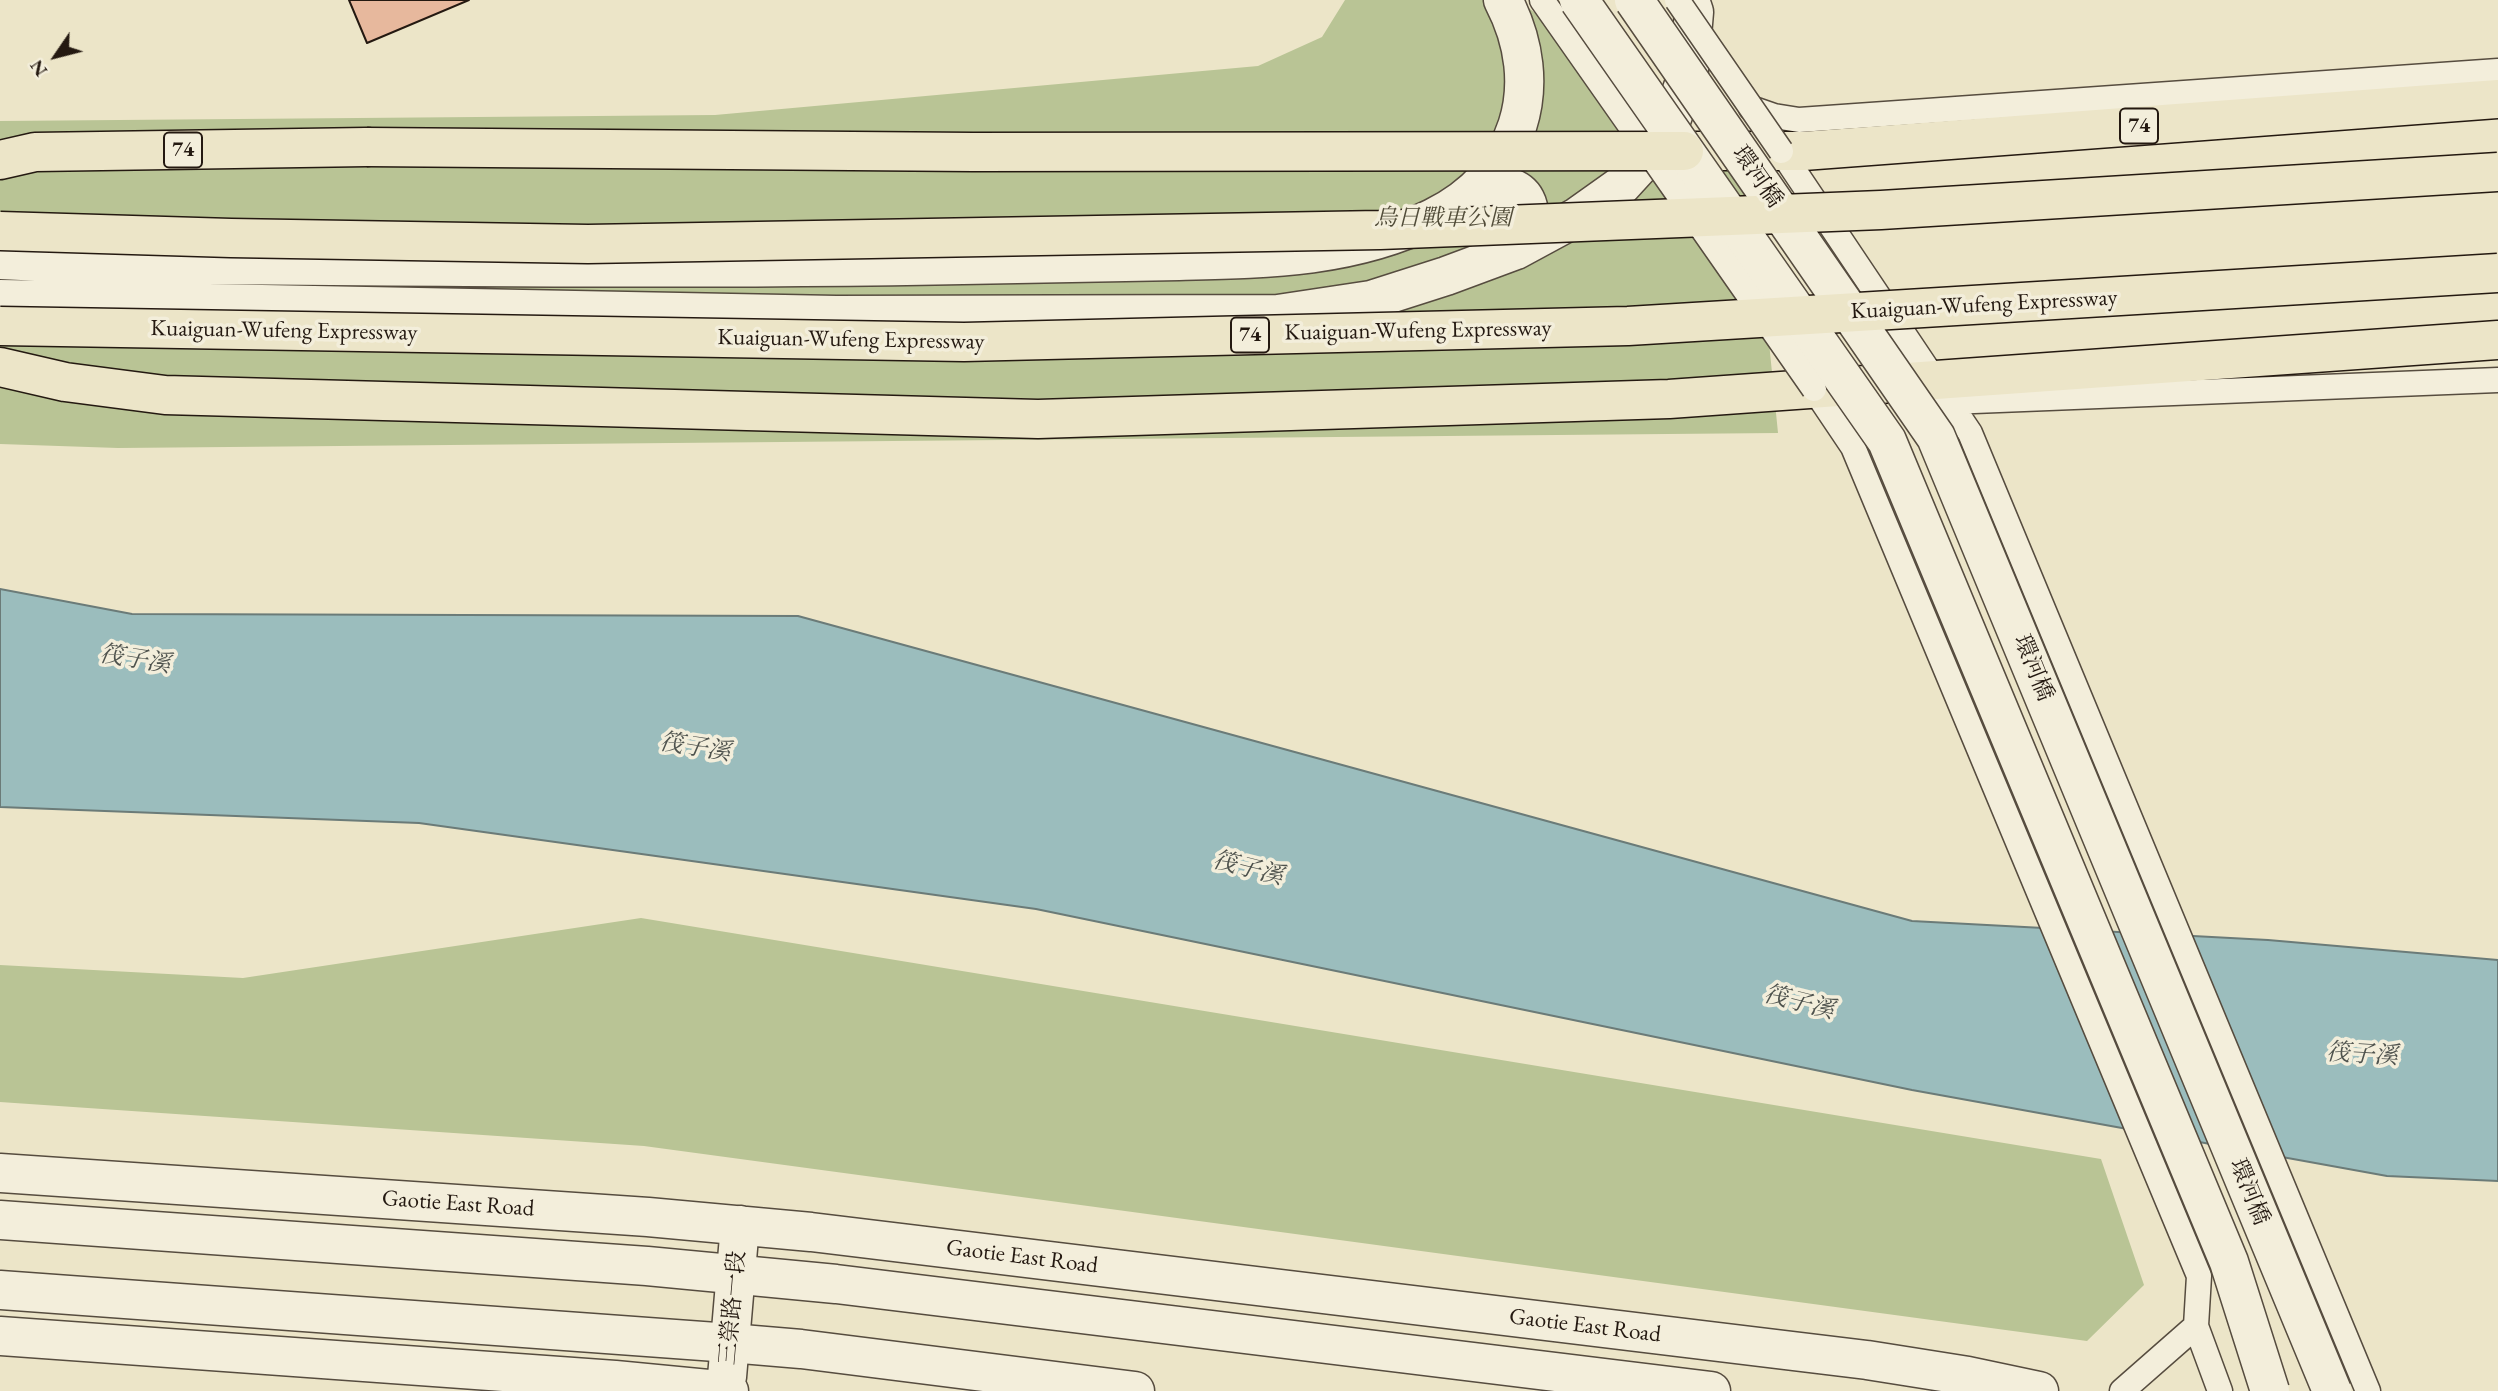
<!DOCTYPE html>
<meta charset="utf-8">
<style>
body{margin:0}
#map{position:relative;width:2498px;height:1391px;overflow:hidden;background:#ece5c8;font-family:"EB Garamond",serif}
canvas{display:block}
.north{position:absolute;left:21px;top:21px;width:70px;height:70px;-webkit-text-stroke:5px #f3eedb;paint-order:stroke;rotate:235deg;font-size:19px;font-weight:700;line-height:28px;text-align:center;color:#241911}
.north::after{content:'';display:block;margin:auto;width:24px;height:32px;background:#241911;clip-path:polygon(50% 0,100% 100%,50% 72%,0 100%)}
</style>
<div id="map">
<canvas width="2498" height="1391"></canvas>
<div class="north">N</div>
</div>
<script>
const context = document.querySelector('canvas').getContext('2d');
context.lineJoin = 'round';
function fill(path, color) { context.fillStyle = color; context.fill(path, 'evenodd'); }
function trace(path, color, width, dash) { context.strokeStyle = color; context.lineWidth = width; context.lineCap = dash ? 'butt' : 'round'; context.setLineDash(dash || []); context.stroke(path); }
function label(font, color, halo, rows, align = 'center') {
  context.font = font + ' "EB Garamond","Noto Serif TC",serif'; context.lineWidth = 7; context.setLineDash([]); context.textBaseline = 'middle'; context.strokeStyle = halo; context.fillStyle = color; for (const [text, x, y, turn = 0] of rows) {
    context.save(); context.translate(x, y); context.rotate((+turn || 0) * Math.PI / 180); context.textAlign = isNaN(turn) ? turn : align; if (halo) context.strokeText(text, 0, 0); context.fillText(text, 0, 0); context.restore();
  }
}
fill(new Path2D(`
 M1345,0H1519L1754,191L1778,433L118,448L0,444V121L715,115L1258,66L1322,37Z
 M641,918L2101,1159L2144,1285L2087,1341L644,1146L0,1102V965L243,978Z`), '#b9c495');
const water = new Path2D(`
 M0,589L132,614L798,616L1912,921L2268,940L2498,960V1181L2387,1176L1912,1090L1036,909L419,823L0,807Z`);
fill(water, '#9bbdbd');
trace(water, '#6b7b78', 2);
const building = new Path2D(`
 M349,0H469L367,43Z`);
fill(building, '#e7b89d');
trace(building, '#241911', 2);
const service = new Path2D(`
 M1542,0L1648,151
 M1751,108L1774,116L1799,120L2498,71
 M1781,151L1970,433L2368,1391
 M1814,389L1853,447L2199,1276L2196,1326L2220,1391
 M1949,402L2498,380
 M2122,1391L2196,1326`);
const minor = new Path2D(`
 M1479,188C1528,176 1542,212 1516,250
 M0,260L85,264C396,266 707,271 1017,264C1071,263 1125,262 1179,261C1267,259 1352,258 1433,218C1520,175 1548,86 1503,0
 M0,299L836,315L1278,314L1371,300L1446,276L1516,250L1577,217L1622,185L1665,138L1689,70L1694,12L1690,0
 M0,1173L648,1217L811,1232L1867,1360L1968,1376L2039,1391
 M0,1336L615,1380L729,1391
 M727,1377L740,1225`);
const tertiary = new Path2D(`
 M0,1220L647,1266L836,1284L1711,1391
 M0,1290L730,1343L801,1349L1135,1391`);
const trunk = new Path2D(`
 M1684,151H1803L2498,99
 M0,160L35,152L367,147
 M0,367L65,382L165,395L1038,419L1669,399L2498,340`);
trace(service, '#564c3f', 27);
trace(minor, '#564c3f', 41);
trace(tertiary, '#564c3f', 41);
trace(trunk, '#241911', 41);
trace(service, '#f3eedb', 24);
trace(minor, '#f3eedb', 38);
trace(tertiary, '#f3eedb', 38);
trace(trunk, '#ece5c8', 38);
const serviceBridge = new Path2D(`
 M1677,0L1781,151
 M1648,151L1814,389`);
const tertiaryBridge = new Path2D(`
 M1579,0L1887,441L2229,1262L2270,1391
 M1634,0L1936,437L2332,1391`);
const trunkBridge = new Path2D(`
 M367,147L973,152L1684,151
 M0,231L231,238L588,244L1380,230L1881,210L2498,172
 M0,326L964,342L1628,326L2498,273`);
trace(serviceBridge, '#564c3f', 27, []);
trace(tertiaryBridge, '#564c3f', 41, []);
trace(trunkBridge, '#241911', 41, []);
trace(serviceBridge, '#f3eedb', 24);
trace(tertiaryBridge, '#f3eedb', 38);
trace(trunkBridge, '#ece5c8', 38);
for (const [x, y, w] of [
 [2139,126,38],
 [183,150,38],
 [1250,335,38]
]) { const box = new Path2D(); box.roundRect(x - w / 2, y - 17.5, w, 35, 5); context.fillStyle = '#f3eedb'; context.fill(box); trace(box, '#241911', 2); }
label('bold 21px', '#241911', null, [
 ["74",2139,126],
 ["74",183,150],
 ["74",1250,335]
]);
label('23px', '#241911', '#f3eedb', [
 ["環河橋",1757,177,55],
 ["Kuaiguan-Wufeng Expressway",1984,305,-3],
 ["Kuaiguan-Wufeng Expressway",284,331,1],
 ["Kuaiguan-Wufeng Expressway",1418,331,-1],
 ["Kuaiguan-Wufeng Expressway",851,340,1],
 ["環河橋",2033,668,68],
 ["環河橋",2249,1192,68],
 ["Gaotie East Road",458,1204,4],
 ["Gaotie East Road",1022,1257,7],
 ["三榮路一段",733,1308,-85],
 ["Gaotie East Road",1585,1326,7]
]);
label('italic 23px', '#514c39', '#f3eedb', [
 ["烏日戰車公園",1443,219]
]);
label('italic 24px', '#4e524d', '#f3eedb', [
 ["筏子溪",135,660,9],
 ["筏子溪",695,748,9],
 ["筏子溪",1248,869,14],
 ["筏子溪",1799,1003,14],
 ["筏子溪",2362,1055,3]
]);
</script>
